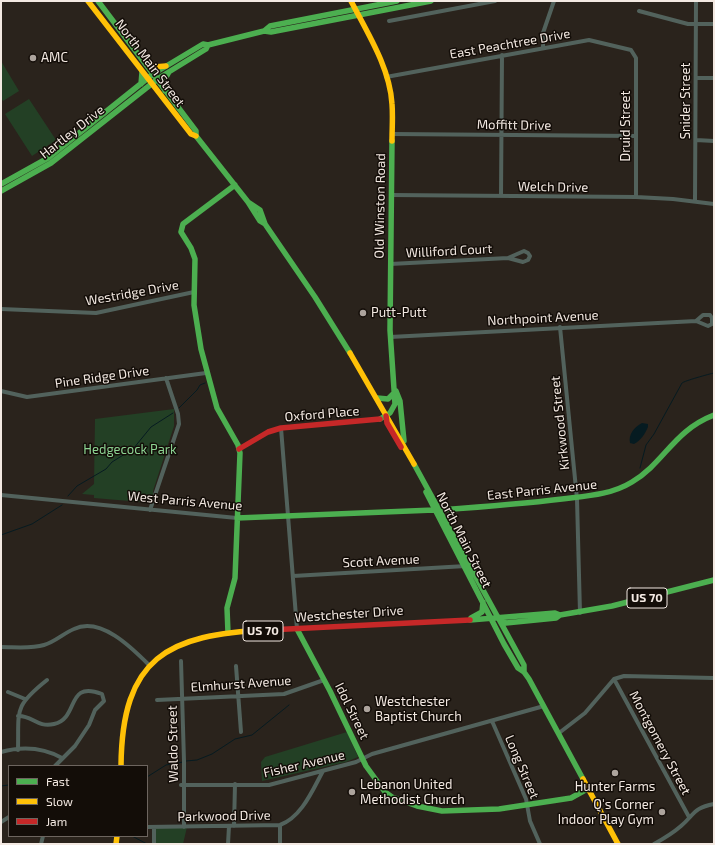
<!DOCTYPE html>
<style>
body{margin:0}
#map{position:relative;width:715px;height:845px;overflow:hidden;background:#2a231c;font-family:"Exo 2",sans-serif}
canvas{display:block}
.frame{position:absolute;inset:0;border:2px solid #f3e9e2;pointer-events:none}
.legend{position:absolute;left:8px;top:765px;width:140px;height:72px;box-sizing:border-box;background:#130d08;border:1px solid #6d655f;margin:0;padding:5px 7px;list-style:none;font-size:12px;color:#f3e9e2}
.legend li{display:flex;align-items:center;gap:8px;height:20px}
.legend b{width:20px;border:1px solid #6d655f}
</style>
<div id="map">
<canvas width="715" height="845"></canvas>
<div class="frame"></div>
<ul class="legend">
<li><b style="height:5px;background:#4caf50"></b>Fast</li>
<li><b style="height:5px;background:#ffc107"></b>Slow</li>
<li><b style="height:5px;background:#c62828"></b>Jam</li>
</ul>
</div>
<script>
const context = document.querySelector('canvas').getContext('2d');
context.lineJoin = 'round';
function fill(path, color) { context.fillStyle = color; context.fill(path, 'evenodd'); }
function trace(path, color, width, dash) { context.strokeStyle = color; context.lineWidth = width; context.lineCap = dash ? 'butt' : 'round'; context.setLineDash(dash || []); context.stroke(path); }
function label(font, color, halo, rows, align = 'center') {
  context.font = font + ' "Exo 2",sans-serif'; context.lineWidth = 3; context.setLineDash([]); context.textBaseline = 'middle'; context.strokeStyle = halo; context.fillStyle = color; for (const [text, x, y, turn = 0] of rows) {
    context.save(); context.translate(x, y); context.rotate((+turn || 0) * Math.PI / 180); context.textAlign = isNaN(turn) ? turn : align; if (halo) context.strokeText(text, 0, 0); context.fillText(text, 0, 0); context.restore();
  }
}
fill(new Path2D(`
 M1,61L19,91L3,101L1,98Z
 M29,99L56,140L32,156L5,114Z
 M174,409V426L153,491V503L94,498V495L82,494L94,484L95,419Z
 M347,732L358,757L346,762L262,781L261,762L265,757Z
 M154,827H187L183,844H154Z`), '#234025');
fill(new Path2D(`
 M642,423L648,424V427C645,434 641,440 634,444L630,443C628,435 634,427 642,423Z`), '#061b21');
trace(new Path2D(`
 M1,18V30
 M179,408L197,390L200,385L205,383
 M640,468L646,445L654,434L682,383C684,381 709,374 714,373
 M68,496L77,486L106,469L112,462L133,449L151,427L173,413
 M1,535L32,524L62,505
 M186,761L197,760L212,754L235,739L252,735L289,705
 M147,777L166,765L183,762
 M1,786L9,785
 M132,836L147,844`), '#061b21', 1);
trace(new Path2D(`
 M639,11L688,24H714
 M389,21L495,1
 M543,48V33L554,1
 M386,77L589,40L631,50L636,58V197
 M696,78H714
 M392,134L636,136
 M696,140L714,141
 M391,195L636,197L673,199L714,204
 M501,196L502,55
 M695,201L696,1
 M390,264L508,258L524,251L528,253L530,256L528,260L523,262L508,258
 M1,309L96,313L194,292
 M560,327L577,499L580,613
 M390,337L696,321L703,315H710L712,318V324L708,326L696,321
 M1,391L27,397L206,373
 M281,428L297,629
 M1,495L237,518
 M150,510L179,424L178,414L166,378
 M293,576L466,566
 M1,647C15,647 31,649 44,645C55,642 64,633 74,629C101,616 133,649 150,666
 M181,661L184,761V827
 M236,666L241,732
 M614,679L689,817
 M8,692L25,699
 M157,700L284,694L324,680
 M18,716C32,715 37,728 54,724C80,718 65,680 102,694L104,701L95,710L89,725L75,746L55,766
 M492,721L526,799L530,821L540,844
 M559,733L585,713L614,679L624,676L714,678
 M18,750C19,710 13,707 47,680
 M1,752C23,746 42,747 62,758
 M181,785H269L356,762L372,754L544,706
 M1,822L9,817
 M280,825V844
 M234,826L235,784
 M147,827L280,825C302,817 313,789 323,771
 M154,827V844
 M41,844L43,836
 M228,844L229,826
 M654,844C663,839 673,833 681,826C695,814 693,808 714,804`), '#52625c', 4);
trace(new Path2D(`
 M98,1L196,131V136L248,202L260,221L265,224L315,297L350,353
 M264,31L270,26L397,1
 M141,84L142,72
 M165,91V79L169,72
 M1,184L48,158L153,74L203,44L208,45L264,31L271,32L431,1
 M1,191L51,163L159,78L206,49L208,45
 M248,202L260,210L265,224
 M377,398L388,399L396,391L400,401L404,441
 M380,419L390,413L395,404L390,330L392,141
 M414,464L524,665V672
 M426,492L504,644L518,668L524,672L529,679L583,779
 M440,510C481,507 521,504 562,499C586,496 611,495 632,482C665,462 673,431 714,415
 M237,518L434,510
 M471,618L482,612L483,602
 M498,618L506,623L556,618L560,615L612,606L714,580
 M470,620L555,613L560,615
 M297,629L330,691L366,766L385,792L392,797L417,806L442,811L499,809L571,798L589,788
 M228,633L227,608L235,578L240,453L238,445L217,408L201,349L194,305L195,259L191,248L181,232L183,224L235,185`), '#4caf50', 5.5);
trace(new Path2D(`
 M88,1L191,134L196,136
 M351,1C367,32 390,68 392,104C393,116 392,129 392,141
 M147,62L154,67L166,66
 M350,353L414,464
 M121,766C122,658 167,634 268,630
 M583,779L618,844
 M116,844L117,836`), '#ffc107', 5.5);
trace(new Path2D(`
 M386,416L387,423L401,447
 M239,449L268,432L281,428L380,419
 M268,630L470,620`), '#c62828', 5.5);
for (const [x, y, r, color] of [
 [33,58,4,"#ada49d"],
 [363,313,4,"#ada49d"],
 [367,709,4,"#ada49d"],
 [615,773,4,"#ada49d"],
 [352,792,4,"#ada49d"],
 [662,812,4,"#ada49d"]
]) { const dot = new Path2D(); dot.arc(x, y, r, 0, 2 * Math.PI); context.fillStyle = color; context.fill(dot); trace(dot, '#130d08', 1.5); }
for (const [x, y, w] of [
 [647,598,40],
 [263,631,40]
]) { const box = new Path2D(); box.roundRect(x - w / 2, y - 10, w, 20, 3); context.fillStyle = '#130d08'; context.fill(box); trace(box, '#f3e9e2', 1); }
label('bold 12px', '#f3e9e2', null, [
 ["US 70",647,598],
 ["US 70",263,631]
]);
label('13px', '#f3e9e2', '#130d08', [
 ["East Peachtree Drive",510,44,-10],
 ["North Main Street",150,63,53],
 ["Snider Street",686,101,-90],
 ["Moffitt Drive",514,125,1],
 ["Druid Street",626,126,-90],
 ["Hartley Drive",72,132,-38],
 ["Welch Drive",553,187,1],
 ["Old Winston Road",380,206,-89],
 ["Williford Court",449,251,-3],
 ["Westridge Drive",132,293,-10],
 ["Northpoint Avenue",543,318,-3],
 ["Pine Ridge Drive",102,377,-8],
 ["Oxford Place",322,414,-5],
 ["Kirkwood Street",560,423,-96],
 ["East Parris Avenue",542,490,-6],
 ["West Parris Avenue",185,501,5],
 ["North Main Street",464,540,63],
 ["Scott Avenue",381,561,-3],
 ["Westchester Drive",349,614,-4],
 ["Elmhurst Avenue",241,684,-4],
 ["Idol Street",352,711,64],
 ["Montgomery Street",660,743,62],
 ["Waldo Street",173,744,-91],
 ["Fisher Avenue",304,764,-13],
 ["Long Street",522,767,67],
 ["Parkwood Drive",224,816,-1]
]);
label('13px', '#f3e9e2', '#130d08', [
 ["AMC",41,58],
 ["Putt-Putt",371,313],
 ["Westchester",375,702],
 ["Baptist Church",375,717],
 ["Lebanon United",360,785],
 ["Methodist Church",360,800],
 ["Hunter Farms",615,787,"center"],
 ["Q's Corner",654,805,"right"],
 ["Indoor Play Gym",654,820,"right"]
], 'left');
label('13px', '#8cd392', '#130d08', [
 ["Hedgecock Park",130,450]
]);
</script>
